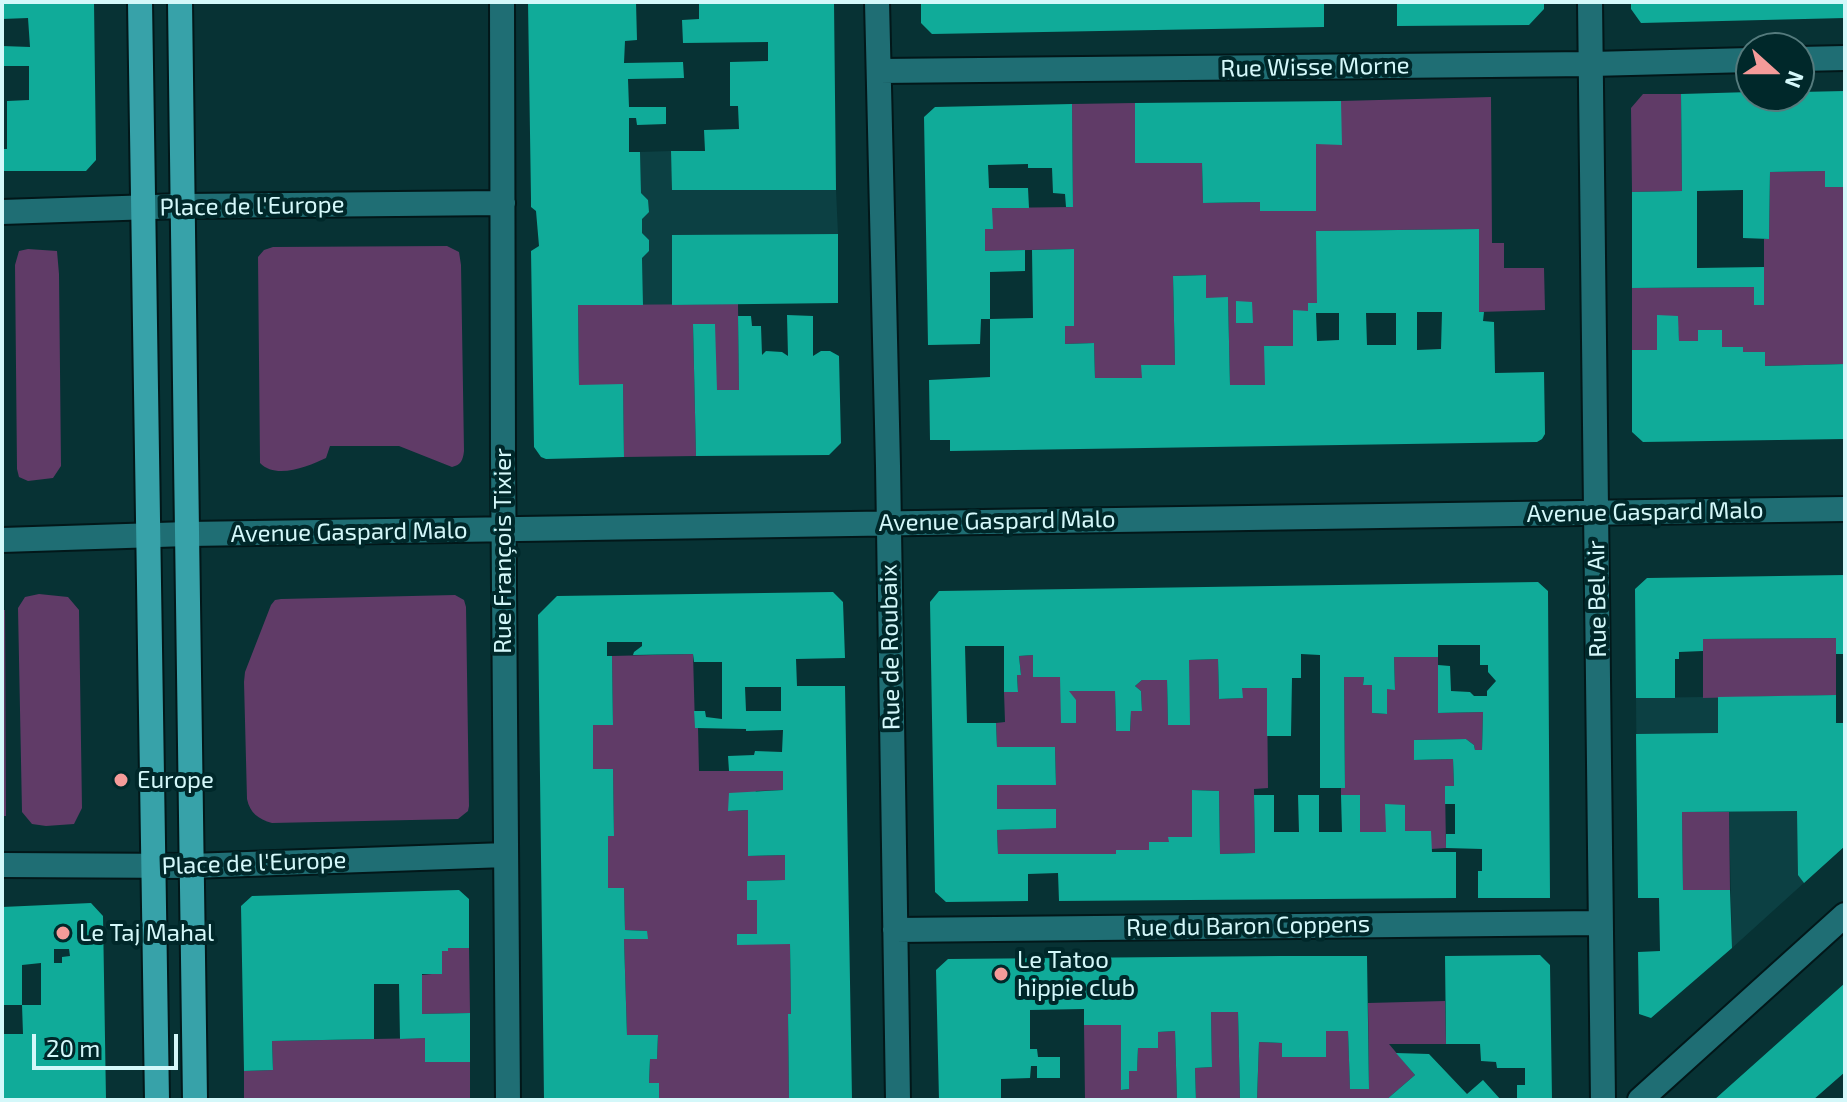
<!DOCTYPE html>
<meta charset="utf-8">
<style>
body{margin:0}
#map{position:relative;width:1847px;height:1102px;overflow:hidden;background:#073234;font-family:"Exo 2",sans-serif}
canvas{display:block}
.frame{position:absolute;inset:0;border:4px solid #d4f8fa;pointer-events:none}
.north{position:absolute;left:1735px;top:32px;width:80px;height:80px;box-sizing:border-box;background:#00282a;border:2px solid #557b7d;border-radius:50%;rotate:111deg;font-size:22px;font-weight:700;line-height:32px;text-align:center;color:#d4f8fa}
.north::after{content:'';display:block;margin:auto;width:28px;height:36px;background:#f59b99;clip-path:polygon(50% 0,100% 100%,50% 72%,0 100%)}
.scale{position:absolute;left:32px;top:1034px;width:146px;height:36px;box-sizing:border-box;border:4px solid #d4f8fa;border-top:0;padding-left:10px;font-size:24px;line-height:28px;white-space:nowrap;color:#d4f8fa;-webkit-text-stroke:6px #00282a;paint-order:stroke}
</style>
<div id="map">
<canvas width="1847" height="1102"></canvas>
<div class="frame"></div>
<div class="north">N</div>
<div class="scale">20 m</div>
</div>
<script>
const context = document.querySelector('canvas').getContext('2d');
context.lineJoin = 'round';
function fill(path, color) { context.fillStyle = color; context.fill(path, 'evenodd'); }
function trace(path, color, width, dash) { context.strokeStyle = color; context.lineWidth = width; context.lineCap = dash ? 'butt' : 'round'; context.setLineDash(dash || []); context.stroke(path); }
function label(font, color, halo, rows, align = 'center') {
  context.font = font + ' "Exo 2",sans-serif'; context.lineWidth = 8; context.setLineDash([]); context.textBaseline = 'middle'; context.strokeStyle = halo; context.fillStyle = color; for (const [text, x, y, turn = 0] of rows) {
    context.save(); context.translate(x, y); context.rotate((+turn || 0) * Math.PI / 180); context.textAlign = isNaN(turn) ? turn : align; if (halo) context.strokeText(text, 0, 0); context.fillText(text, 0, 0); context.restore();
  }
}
fill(new Path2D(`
 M671,151L673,190H836L838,234L672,236V305H643L642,258L649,251V241L642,233V219L648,200L641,193L640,152Z
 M1836,695L1837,853L1732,948L1729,812L1637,814L1636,698Z`), '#0c4043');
fill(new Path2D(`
 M1643,94H1681L1682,191L1632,192L1631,108Z
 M1491,97L1492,243H1504V268H1544L1545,310L1479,312V229L1317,231V303H1308V311H1293V346L1265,385H1230L1228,298H1206L1205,275L1173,276L1175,365H1142V378H1095L1094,343L1065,344V326L1074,325V249L985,251V229H992V208L1073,207L1072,104L1135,103V163H1202L1203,203L1260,202V211H1315L1316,144H1341V101Z
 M1825,171L1845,187V364L1765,366V352H1743L1742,347H1722V330H1698V341H1679L1677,316H1657V350H1632V288L1754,287V305H1764V239L1769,238L1770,172Z
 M447,246L459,252L461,265L464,451C463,460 461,465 452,467L399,446H330L326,458C309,466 276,480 260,463L258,257L264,250L273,247Z
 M28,249L57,251L59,274L61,466L53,478L28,481L19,477L17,469L15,265L19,251Z
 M738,304L739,390H717L693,325L696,456L624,457L623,385H579L578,305Z
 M39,594L68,597L79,610L82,808L74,824L46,826L32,824L22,812L18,608L25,597Z
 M455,595L464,600L466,607L469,806L468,811L458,819L272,823C258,819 250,813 247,799L244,682L245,672L271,605L275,600L281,599Z
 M2,610H5L6,816H2Z
 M1836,638V695L1703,698V639Z
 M693,654L695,727H698L699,771H783V790L756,791L755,793L729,811L748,810L749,856L785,855V880L747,881V900H757V934L737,935V944H790L791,1014H788L789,1100H659V1083H649L650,1059H657L658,1036L627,1035L624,939H647V931L625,930L624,888H608V836H614L613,769H593V725H613L612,656Z
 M1033,655V677H1060L1069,691H1115L1116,731H1130L1131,711H1142L1141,691L1135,686L1142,680H1167L1168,724L1189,725V660L1218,659L1219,699L1242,698V688H1267L1268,788L1254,789L1255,853L1220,854L1219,791L1193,790L1192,837H1169V842H1149V850H1117L1116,854H998L997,830L1056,827V809H997V785L1056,784L1055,747H997L996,723L1005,722L1004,692L1018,691L1017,675H1021L1019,656Z
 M1394,657H1438V713L1483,712L1482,750H1475L1474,745L1466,739L1414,740V760L1453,759L1454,786H1445L1446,848L1431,849L1405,831L1404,805H1386V832H1360L1359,795H1341V788L1345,787L1344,677H1364L1363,685H1372V713L1386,714L1387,689H1395Z
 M1682,812H1729L1730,890H1683Z
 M448,948H469L470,1013L422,1014V975L442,973V951H448Z
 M1445,1001L1446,1044H1389L1415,1075L1386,1100H1257L1259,1042L1282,1043L1326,1057V1031H1348L1350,1088L1369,1089L1368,1003Z
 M1211,1012H1238L1240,1100H1196L1195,1068L1212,1067Z
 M1084,1025H1121L1122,1090L1129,1089V1071L1137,1070L1138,1048H1158V1032L1175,1031L1177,1100H1085Z
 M425,1038L426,1062H470V1100H244V1071L273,1070L272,1041Z`), '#603b67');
fill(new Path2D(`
 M2,2H94L96,160L86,171H2V149H7V101L29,100V66H2V46L30,47L28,18L2,19Z
 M528,2H636L637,40L625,41L624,63L683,62L684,78L628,79L629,107H666V124L637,125L636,118H629V152H640L641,193L648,200L649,212L642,219V233L649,240V251L642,258L643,305H578L579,385L623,384L624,457L546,459L541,457L534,447L531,251L539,246L536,211L531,207V199Z
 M699,2H834L836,190H672L671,151H705L704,130L739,129L738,106H730V62L768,61V42L683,43L682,20L699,19Z
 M921,2H1324V27L932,34L921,23Z
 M1397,2H1544V9L1529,25L1397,26Z
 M1631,2H1845V18L1641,23L1631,9Z
 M1845,91V187H1825V171L1770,172L1769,239L1743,238V190L1697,191V268L1764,267V305H1754V287L1632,288V192L1682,191L1681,94L1751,92V96H1799V92Z
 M1341,101L1342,145L1316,144V211H1260V202L1203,203L1202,163H1135V103Z
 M1072,104L1073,207H1066L1065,194L1053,193L1052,168H1028V164L988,165L989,188H1028L1029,208H992L993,229H985V251L1025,250V271L990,272V319H981L980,344L928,345L924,117L935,107Z
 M1479,229V312H1484L1483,321L1494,322L1495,373L1544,372L1545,434L1542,439L1537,442L950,451V440H930L929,380L990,377V319L1033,318L1032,250L1074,249V326H1065V344L1094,343L1095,378H1142L1141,365H1175L1173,276L1206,275V298L1228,297L1230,385H1265L1264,346H1293V310L1308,311V303H1317L1316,231ZM1417,312H1442L1441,349L1417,350ZM1316,313H1339V340L1317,341ZM1366,313H1396V345H1367Z
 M838,234V303L672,305V235Z
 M1236,301L1252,302L1253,323H1236Z
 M787,315L813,316V356L821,351H830L839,356L841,443L829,455L696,456L693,324H715L717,390H739L738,316H751L752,326H761L762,355L766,351L782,352L788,356Z
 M1657,315L1678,316L1679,341H1698V330H1722V347H1743V352H1765V366L1845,364V439L1643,442L1632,432V350H1657Z
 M1845,575V654H1836V638L1703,639V651L1679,652V659H1675V698H1636L1635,589L1647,578Z
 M1538,582L1548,591L1550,898H1478V871H1482V849L1446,848V834H1455V804H1445V786H1454L1453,759L1414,760V740L1466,739L1474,745L1475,750H1482L1483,712L1438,713V665L1450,666L1451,691L1470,692L1474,696H1487V691L1496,681L1488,672V665H1480V645H1438V657H1394L1395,690L1387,689V714L1372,713V685H1363L1364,677H1344L1345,788H1320V655L1301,654V678H1292L1291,736H1267V688H1242L1243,698L1219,699L1218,659L1189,660L1190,725H1168L1167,680H1142L1135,686L1141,691L1142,711H1131L1130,731H1116L1115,691H1069L1076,700V723H1061L1060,677H1033V655L1019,656L1021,675H1017L1018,692H1004V646H965L967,723H996L997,747H1055L1056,785H997V809H1056V828L997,830L998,854H1116V850H1149V842H1169L1168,837H1192V790L1219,791L1220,854L1255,853L1254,795H1274V832H1299L1298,795H1319V832H1342L1341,795H1360V832H1386L1385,804L1405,805V831H1431L1432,852H1456V898L1059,901L1058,873L1028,874V901L946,902L935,892L930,602L939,591Z
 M833,592L843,602L845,658L796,659L797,686H845L852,1100H789L788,1014H791L790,944L737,945V934H757V900H747V881L785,880V855L748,856V810L728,811L729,793L783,790V771H729L728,756L754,755L755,751L782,752L783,730L746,731V729L695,728L694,711H705L706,717L722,719V662H694L693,654L633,655L634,652L642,646V642H607V656H612L613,725H593V769H613L614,836H608V888H624L625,930L647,931L648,939H624L627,1035H658L657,1059H650L649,1083H659V1100H544L538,615L557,596ZM745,687H781V711H746Z
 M1836,695V723H1845V846L1804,883L1798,875L1797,811L1682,812L1683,890H1730L1732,948L1651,1018L1639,1014L1638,952L1660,951L1659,898H1638L1636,734L1718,733V697Z
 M459,890L469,899V948H448V951H442V974H422V1014L470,1013V1062H425V1038L400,1039L399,984H374V1039L272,1041L273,1070L244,1071L241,906L252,896Z
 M91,903L103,916L106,1100H2V1034H23L22,1005H41V963L22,965V1005H2V907ZM54,949H69L70,956L62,957V963H54Z
 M1540,955L1550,965L1552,1100H1517V1085H1525V1068H1497L1496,1062L1481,1061L1480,1044H1446L1445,956Z
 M1280,956H1367L1369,1089H1350L1348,1031H1326V1057H1282V1043L1259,1042L1257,1100H1240L1238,1012H1211L1212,1067L1195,1068L1196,1100H1177L1175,1031L1158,1032V1048H1138L1137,1071H1129V1089L1121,1090V1025H1084V1009L1030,1010V1049H1037L1038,1057H1060V1078H1037V1066H1031L1030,1078L1001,1079V1100H939L936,970L948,959Z
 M1845,983V1072L1813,1100H1714Z
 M1396,1053L1429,1054L1467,1094L1483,1080L1501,1100H1386L1415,1075Z`), '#10ab99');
const minor = new Path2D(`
 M502,2L503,458L508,1100
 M877,2L888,466L898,1100
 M1590,2L1603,1100
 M1799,59L1845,58
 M879,71L1591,64L1751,60
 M2,212L183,206L503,203
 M2,540L188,534L1845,509
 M2,865L190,866L506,855
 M895,930L1600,923
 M1640,1100L1845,915`);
const major = new Path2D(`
 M140,2L157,1100
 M180,2C186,368 188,734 195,1100`);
trace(minor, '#021719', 28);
trace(major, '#021719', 28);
trace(minor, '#1f6e74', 24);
trace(major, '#37a2a9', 24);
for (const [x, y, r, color] of [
 [121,780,8,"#f59b99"],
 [63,933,8,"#f59b99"],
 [1001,974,8,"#f59b99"]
]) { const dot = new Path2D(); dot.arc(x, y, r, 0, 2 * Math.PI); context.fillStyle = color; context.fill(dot); trace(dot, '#00282a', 3); }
label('24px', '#d4f8fa', '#00282a', [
 ["Rue Wisse Morne",1315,67,-1],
 ["Place de l'Europe",252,206,-1],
 ["Avenue Gaspard Malo",1645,512,-1],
 ["Avenue Gaspard Malo",997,521,-1],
 ["Avenue Gaspard Malo",349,532,-1],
 ["Rue François Tixier",503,551,-90],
 ["Rue Bel Air",1597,599,-91],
 ["Rue de Roubaix",890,647,-91],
 ["Place de l'Europe",254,863,-2],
 ["Rue du Baron Coppens",1248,926,-1]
]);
label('24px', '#d4f8fa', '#00282a', [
 ["Europe",137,780],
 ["Le Taj Mahal",79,933],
 ["Le Tatoo",1017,960],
 ["hippie club",1017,988]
], 'left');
</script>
